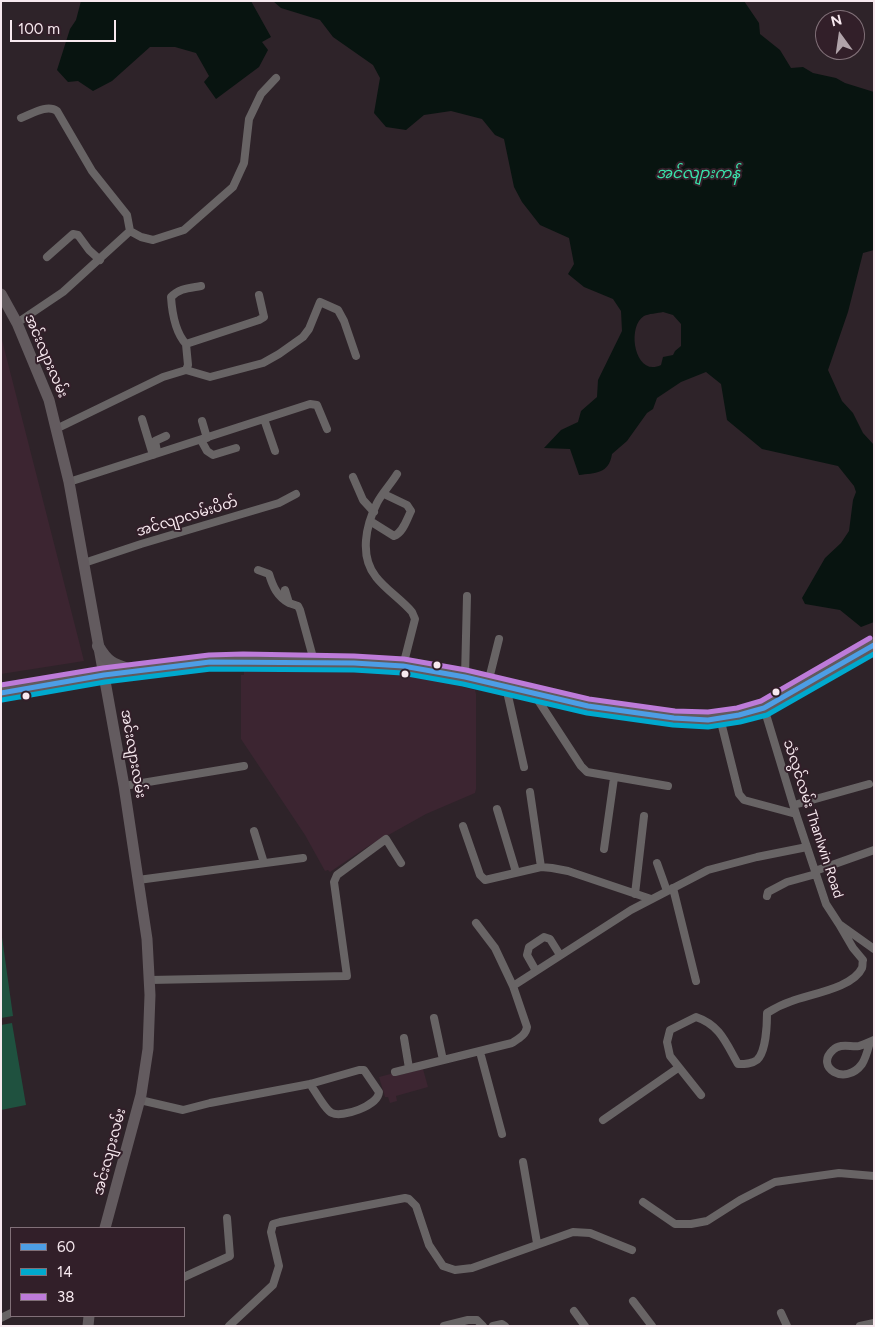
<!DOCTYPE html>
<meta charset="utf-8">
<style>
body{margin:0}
#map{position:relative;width:875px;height:1327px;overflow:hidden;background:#2e2329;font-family:Figtree,sans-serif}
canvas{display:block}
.frame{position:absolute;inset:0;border:2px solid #f7e9ef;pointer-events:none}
.legend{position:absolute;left:10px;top:1227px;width:175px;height:90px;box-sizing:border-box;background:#321f29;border:1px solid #817078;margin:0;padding:6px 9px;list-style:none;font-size:15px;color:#f7e9ef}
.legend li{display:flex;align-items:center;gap:10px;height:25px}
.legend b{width:25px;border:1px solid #817078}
.north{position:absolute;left:815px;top:10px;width:50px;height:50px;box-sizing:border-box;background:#321f29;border:1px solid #817078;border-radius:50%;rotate:346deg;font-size:14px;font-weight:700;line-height:20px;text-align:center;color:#f7e9ef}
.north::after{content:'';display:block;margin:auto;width:18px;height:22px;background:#b1a4aa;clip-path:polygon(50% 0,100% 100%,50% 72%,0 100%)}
.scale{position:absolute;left:10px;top:20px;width:106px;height:22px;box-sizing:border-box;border:2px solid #f7e9ef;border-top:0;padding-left:6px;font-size:15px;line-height:18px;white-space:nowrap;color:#f7e9ef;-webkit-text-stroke:4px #321f29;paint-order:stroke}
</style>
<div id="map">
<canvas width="875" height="1327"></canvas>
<div class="frame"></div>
<ul class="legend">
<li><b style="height:6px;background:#4d9ee5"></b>60</li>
<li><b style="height:6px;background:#00a9ce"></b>14</li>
<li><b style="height:6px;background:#bd7bd9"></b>38</li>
</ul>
<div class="north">N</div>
<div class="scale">100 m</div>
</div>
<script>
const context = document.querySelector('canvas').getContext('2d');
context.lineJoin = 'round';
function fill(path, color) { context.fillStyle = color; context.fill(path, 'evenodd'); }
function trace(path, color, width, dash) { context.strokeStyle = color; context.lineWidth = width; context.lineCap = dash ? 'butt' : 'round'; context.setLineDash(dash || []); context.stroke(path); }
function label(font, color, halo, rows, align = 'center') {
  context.font = font + ' Figtree,"Noto Sans Myanmar",sans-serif'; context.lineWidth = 4; context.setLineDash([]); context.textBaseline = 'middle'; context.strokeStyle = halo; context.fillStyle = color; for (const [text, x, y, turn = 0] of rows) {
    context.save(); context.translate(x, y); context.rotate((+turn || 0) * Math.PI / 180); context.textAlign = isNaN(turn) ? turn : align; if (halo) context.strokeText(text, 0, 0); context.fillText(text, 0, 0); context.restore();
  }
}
fill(new Path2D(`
 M1,336L84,661L1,674Z
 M244,671H349L412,674L475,690L476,694V789L475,793L426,814L367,847L330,872L328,870L325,871L305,835L241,739V675H244Z
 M423,1069L428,1087L396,1096L397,1101L390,1103L388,1097H385L379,1077L398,1072L400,1075Z`), '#3c2531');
fill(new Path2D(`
 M1,930L13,1016L1,1018Z
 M12,1023L26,1105L1,1110V1025Z`), '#1f513f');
fill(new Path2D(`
 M81,1H251L271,37L262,42L268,50L259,67L216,99L204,82L209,76L196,53L175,47H150L112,81L93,91L78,81L68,82L57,70L70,29L76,20Z
 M273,1H744L759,23L760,34L780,50L791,68L803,67L813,73L836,78L845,83L874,92V250L863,253L848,312L828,370L842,401L853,413L863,433L874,445V622L861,627L840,610L805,604L802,598L825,558L841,543L849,531L853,500L856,492L854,486L838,466L762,449L727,420L721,384L706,372L681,382L657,398L653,409L647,413L627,441L612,454C609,474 595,473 579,475L570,449L544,448L561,430L578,422L581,411L597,397L598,380L622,331L621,311L613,299L584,287L568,274L574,264L569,238L540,225L522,202L514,187L504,139L495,135L482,119L451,111L424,115L406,130L386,127L374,113L380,78L373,65L333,37L320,20L281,8ZM663,312L673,315L681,324V346L675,351L673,355L663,357L661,365C635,378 626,327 644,316C648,314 658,313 663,312Z`), '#081410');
trace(new Path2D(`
 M130,231L141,237L153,240L184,230L233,187L244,163L249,119L261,94L276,78
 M47,257L73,234L78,235L89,250L100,260
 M17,323L63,292L130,231L127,215L92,171L57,111C47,104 32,114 21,118
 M186,344C175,332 172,312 171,297C179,288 190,288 201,286
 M186,370L210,377L263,363L279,354L303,337L309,329L320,302L338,310L344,321L356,356
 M142,419L153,455
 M264,419L275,451
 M202,421L207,438
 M56,429L163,377L186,370L188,365L186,344L259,320L264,317L259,295
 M201,440L207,451L213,455L236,448
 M157,451L155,441L166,436
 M397,474C391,484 382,493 377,503C366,525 359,556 376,577C386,590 401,599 412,612L415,619L403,666
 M353,477L363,500L374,512
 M69,482L310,404L317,405L327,429
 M370,521L394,536C403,533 407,519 411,511L407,505L384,494
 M84,563L141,544L279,503L296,494
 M258,570L269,574C273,587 277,596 289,603
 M285,590L289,603L298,606L300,610L314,661
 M465,677L467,596
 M488,683L499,639
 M506,687L524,767
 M534,694L581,766L587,772L668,786
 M764,708L796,814L826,904L839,924L874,949
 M720,718L739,794L744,800L796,814
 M124,786L244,766
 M530,792L541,867
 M794,805L869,784
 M497,809L516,872
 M463,826L480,875L485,880L541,867L552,868L568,871L651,899
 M254,831L264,863
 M604,849L614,778
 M657,863L667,891
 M815,871L874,850
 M138,880L303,858
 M673,888L696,981
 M635,894L644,816
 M767,896L768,892L787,882L816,874
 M536,971L527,955L529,947L544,937L550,939L560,955
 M150,980L347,976L334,882L337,875L386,839L401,863
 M513,986L631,910L708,870L757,857L807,847
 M434,1018L443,1060
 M404,1038L409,1068
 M870,1042C868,1049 866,1058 862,1064C845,1087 814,1067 833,1050C840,1043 850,1047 859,1046C864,1045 869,1042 874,1040
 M480,1052L502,1134
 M395,1072L512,1043C518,1039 526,1035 527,1027L513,986L495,948L476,923
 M701,1095L670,1056L667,1042L670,1030L696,1017C720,1025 726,1043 738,1064C745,1064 752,1064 757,1060C766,1052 767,1024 767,1013C775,1008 783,1004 792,1001C810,994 853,988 862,968C863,965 862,963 863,960L853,948L839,924
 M140,1100L183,1110L210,1103L310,1084L359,1070H364L379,1092C378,1106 342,1118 332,1113C326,1111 315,1091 310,1084
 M603,1120L678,1068
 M523,1162L537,1243
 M643,1202L675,1224H691L707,1221L740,1200L775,1182L839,1173L874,1176
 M184,1277L230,1256L227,1218
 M633,1301L652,1326
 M574,1311L585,1326
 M781,1313L787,1326
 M1,1318L11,1313
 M229,1326L273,1285L279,1266L271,1232L273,1224L280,1222L405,1198L409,1199L416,1206L429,1245L443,1266L455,1270L472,1268L573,1232L590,1233L632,1250
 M444,1326L468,1320H477L483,1326
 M493,1326L502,1324L505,1326
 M860,1326L874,1323`), '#686465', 8);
trace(new Path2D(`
 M1,294L17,323L49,400L69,482L124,786L147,939L150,995L148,1049L141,1095L105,1228
 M88,1326L89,1316`), '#635b5f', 11);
trace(new Path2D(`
 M98,646C108,663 113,664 131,670
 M1,693L104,675L210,662L243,661L354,663L403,666L465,677L588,706L674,718L708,720L739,715L764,708L874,645`), '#615a5e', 12);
trace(new Path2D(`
 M1,693L104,675L210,662L354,663L403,666L465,677L588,706L674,718L708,720L739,715L764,708L874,645`), '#4d9ee5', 5);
trace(new Path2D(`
 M2,700L105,682L211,669L354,670L402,673L463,684L587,713L673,725L708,727L740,722L767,715L874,654`), '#00a9ce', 5);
trace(new Path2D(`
 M1,685L103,668L209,655L243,654L354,656L404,659L466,670L589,699L675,711L708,712L737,708L761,701L870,638`), '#bd7bd9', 5);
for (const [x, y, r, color] of [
 [437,665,4.5,"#f7e9ef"],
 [405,674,4.5,"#f7e9ef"],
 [776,692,4.5,"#f7e9ef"],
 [26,696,4.5,"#f7e9ef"]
]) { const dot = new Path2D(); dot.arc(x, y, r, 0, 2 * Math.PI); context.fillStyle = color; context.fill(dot); trace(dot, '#321f29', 2); }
label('14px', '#f7e9ef', '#321f29', [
 ["အင်းလျားလမ်း",46,356,67],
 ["အင်လျာလမ်းပိတ်",187,517,-17],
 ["အင်းလျားလမ်း",133,754,80],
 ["သံလွင်လမ်း Thanlwin Road",813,819,72],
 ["အင်းလျားလမ်း",110,1152,-75]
]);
label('italic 15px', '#3ae5ab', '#321f29', [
 ["အင်လျားကန်",698,174]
]);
</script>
